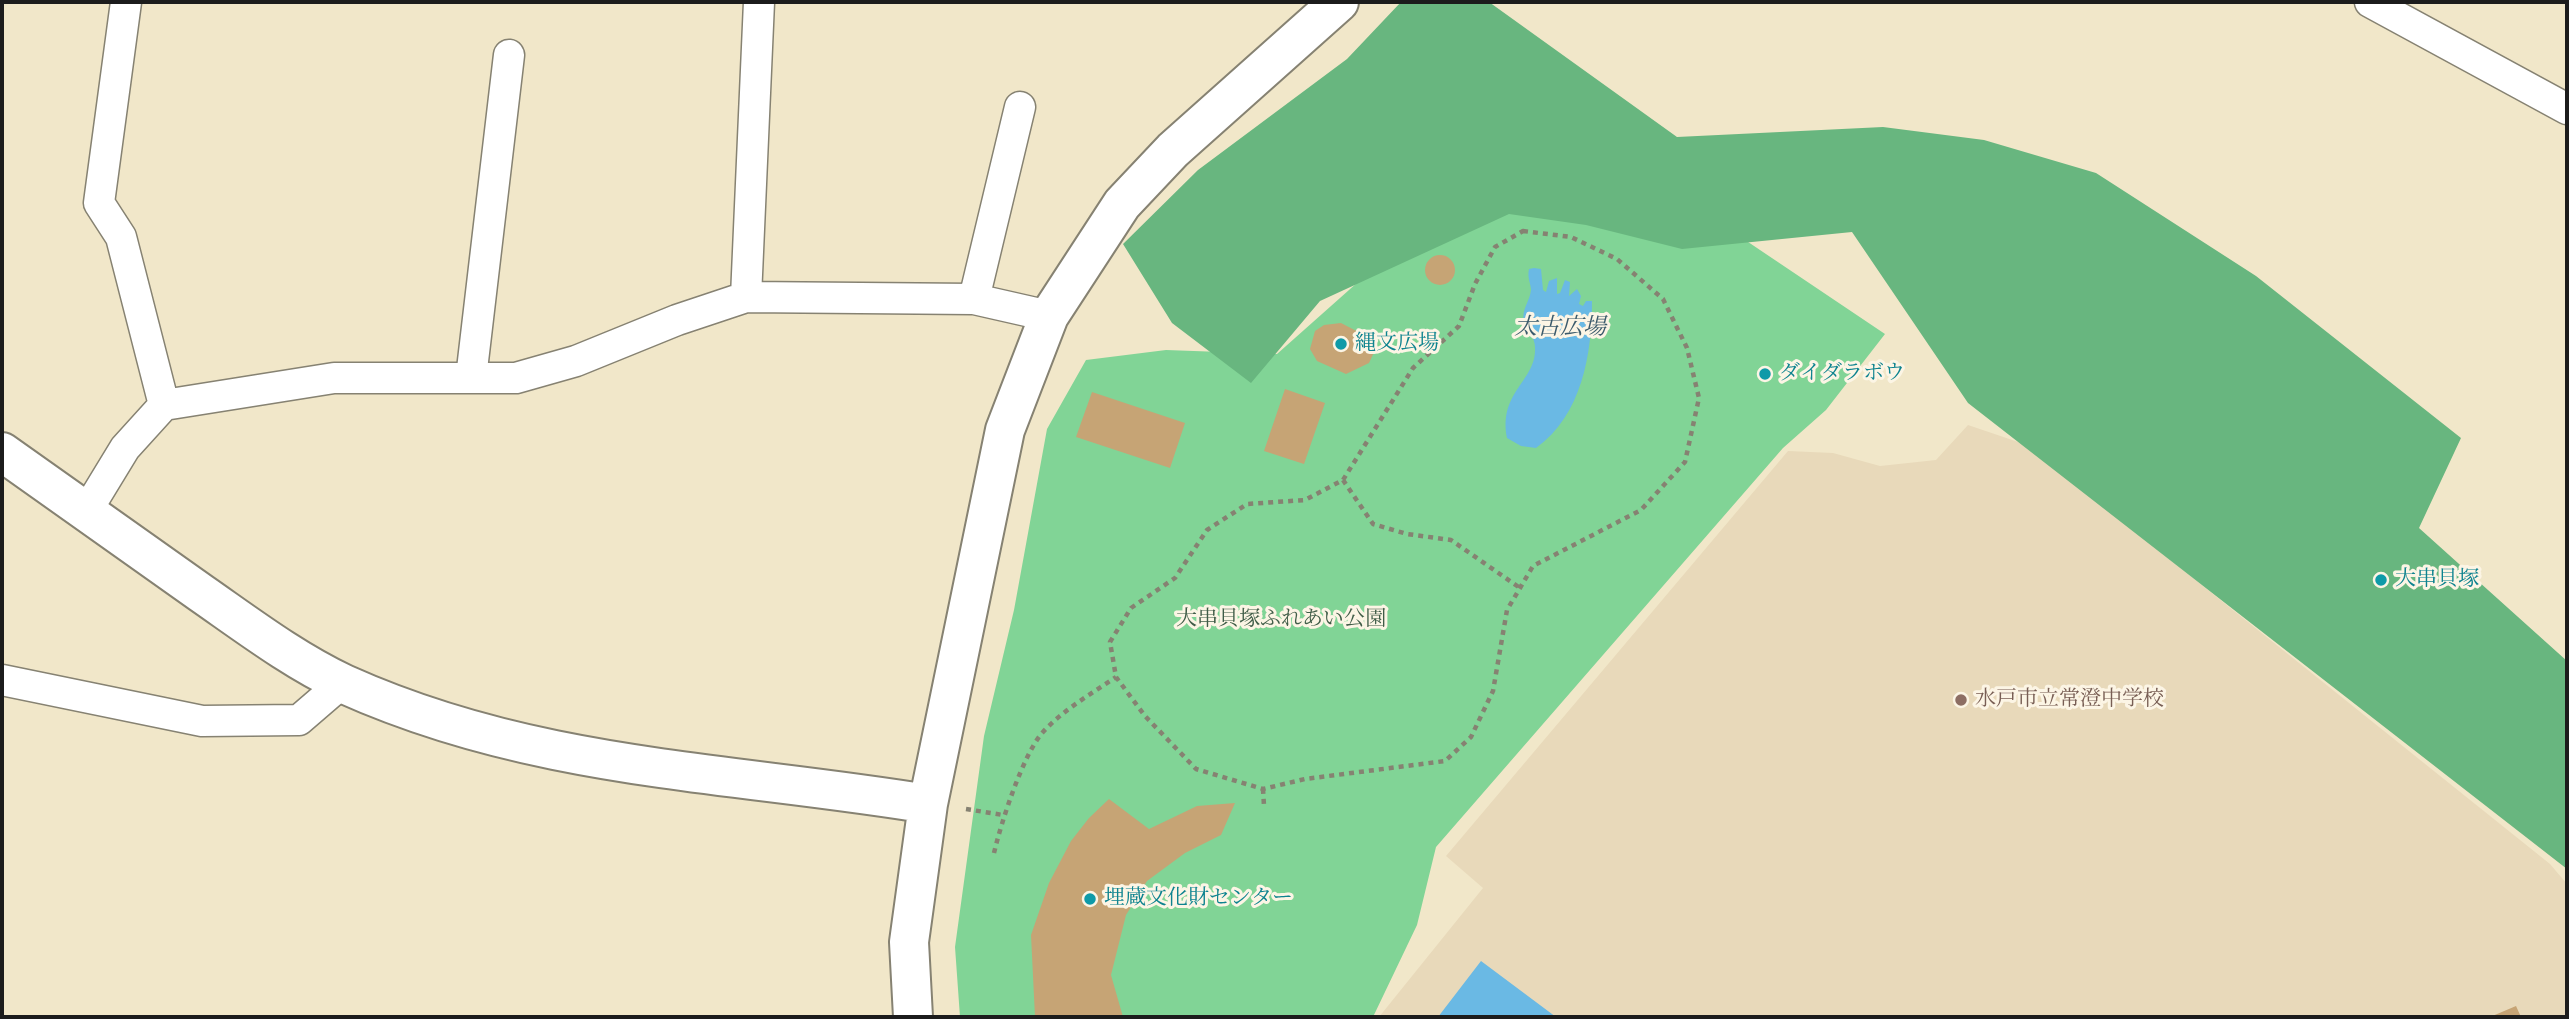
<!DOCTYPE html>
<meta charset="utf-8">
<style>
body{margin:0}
#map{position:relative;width:2569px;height:1019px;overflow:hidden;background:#f1e7c9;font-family:"IM FELL French Canon",serif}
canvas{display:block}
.frame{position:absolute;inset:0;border:4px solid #1c1c1c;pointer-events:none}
</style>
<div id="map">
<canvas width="2569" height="1019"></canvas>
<div class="frame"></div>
</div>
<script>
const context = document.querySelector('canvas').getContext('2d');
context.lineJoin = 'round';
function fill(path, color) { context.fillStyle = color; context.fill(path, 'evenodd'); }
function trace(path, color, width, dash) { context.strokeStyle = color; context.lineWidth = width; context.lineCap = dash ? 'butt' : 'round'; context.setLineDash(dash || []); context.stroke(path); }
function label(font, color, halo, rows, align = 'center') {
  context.font = font + ' "IM FELL French Canon","Noto Serif JP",serif'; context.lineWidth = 6; context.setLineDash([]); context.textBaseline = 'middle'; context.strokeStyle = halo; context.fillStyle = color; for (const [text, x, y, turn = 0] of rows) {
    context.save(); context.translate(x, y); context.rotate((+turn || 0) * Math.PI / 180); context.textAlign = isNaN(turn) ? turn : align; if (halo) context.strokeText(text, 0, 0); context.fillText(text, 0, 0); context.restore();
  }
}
fill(new Path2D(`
 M1968,425L2027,445L2550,864L2567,884V1017H1379L1483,888L1446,856L1788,451L1833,453L1880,466L1936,460Z`), '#e8d9ba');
fill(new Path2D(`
 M1571,123L1885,334L1826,410L1783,448L1436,847L1417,925L1373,1017H960L955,947L984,736L1014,610L1047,429L1086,360L1166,350L1277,354L1403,242Z`), '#81d496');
fill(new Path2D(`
 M1401,2H1489L1677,137L1883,127L1984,140L2096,173L2256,276L2461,438L2419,528L2567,661V869L1968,403L1852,232L1682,249L1586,225L1509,214L1320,301L1251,383L1172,323L1123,244L1198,170L1347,59Z`), '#68b67f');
fill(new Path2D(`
 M1534,268L1541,269L1543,290L1546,292L1549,281L1557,278V294L1560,293L1565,280L1570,282L1569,296L1577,289L1581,296L1579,304L1583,306L1586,301H1592C1592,354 1582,415 1536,448L1521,446L1507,438C1498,391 1537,381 1535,347C1535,338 1527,329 1524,321C1521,310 1530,301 1531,290C1531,284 1527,278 1529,269Z
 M1481,961L1556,1017H1438Z`), '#6ab9e4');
fill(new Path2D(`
 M1425 270a15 15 0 1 1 30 0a15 15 0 1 1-30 0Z
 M1341,323L1368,337L1375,350L1369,363L1346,374L1317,361L1310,349L1315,331L1324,325Z
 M1285,389L1325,403L1304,464L1264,451Z
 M1092,392L1185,423L1170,468L1076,437Z
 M1109,799L1149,829L1197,806L1235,803L1221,835L1185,853L1147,881L1126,915L1111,975L1123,1017H1035L1031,935L1049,883L1071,841L1089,818Z
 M2516,1006L2521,1017H2490Z`), '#c6a475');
const street = new Path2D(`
 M126,2L99,203L121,237L164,405
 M2370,2L2567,109
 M746,297L759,2
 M974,299L1020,107
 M471,378L509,55
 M86,512L125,448L164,405L334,378H516L576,361L677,320L746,297L974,299L1049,316
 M2,680L202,721L299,720L342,683`);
const secondary = new Path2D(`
 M2,452C68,499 134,546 201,593C247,625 293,660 344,684C535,770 727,771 928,804
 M913,1017L909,942L928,804L1005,430L1049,316L1122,204L1173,150L1339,2`);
trace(street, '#868272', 33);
trace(secondary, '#868272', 42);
trace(new Path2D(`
 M1523,231L1571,237L1617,259L1663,299L1687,348L1699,398L1685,462L1641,510L1533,566L1507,610L1493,691L1471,737L1445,761L1305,779L1263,789L1196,769L1145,716L1116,677L1110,642L1131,608L1175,578L1207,530L1247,504L1305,500L1343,480L1413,368L1459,326L1475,284L1495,247Z
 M1343,480L1373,524L1407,534L1451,540L1520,588
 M1263,789L1264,806
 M966,809L1003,815
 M994,853C1001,823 1023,754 1043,732C1063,710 1091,694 1116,677`), '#868272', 4.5, [5, 5]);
trace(street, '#fff', 30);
trace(secondary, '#fff', 38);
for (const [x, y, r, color] of [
 [1341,344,7,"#0f9aa8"],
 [1765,374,7,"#0f9aa8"],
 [2381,580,7,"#0f9aa8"],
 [1961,700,7,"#8d6e63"],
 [1090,899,7,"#0f9aa8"]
]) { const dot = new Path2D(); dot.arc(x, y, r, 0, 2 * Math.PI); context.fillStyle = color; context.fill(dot); trace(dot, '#fcf5e5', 2.5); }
label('21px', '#0d838f', '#fcf5e5', [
 ["縄文広場",1355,344],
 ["ダイダラボウ",1779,374],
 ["大串貝塚",2395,580],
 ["埋蔵文化財センター",1104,899]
], 'left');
label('21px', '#3f5c47', '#fcf5e5', [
 ["大串貝塚ふれあい公園",1281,620]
]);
label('21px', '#785e54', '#fcf5e5', [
 ["水戸市立常澄中学校",1975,700]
], 'left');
label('italic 23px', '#3b5b6c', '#fcf5e5', [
 ["太古広場",1560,328]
]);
</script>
